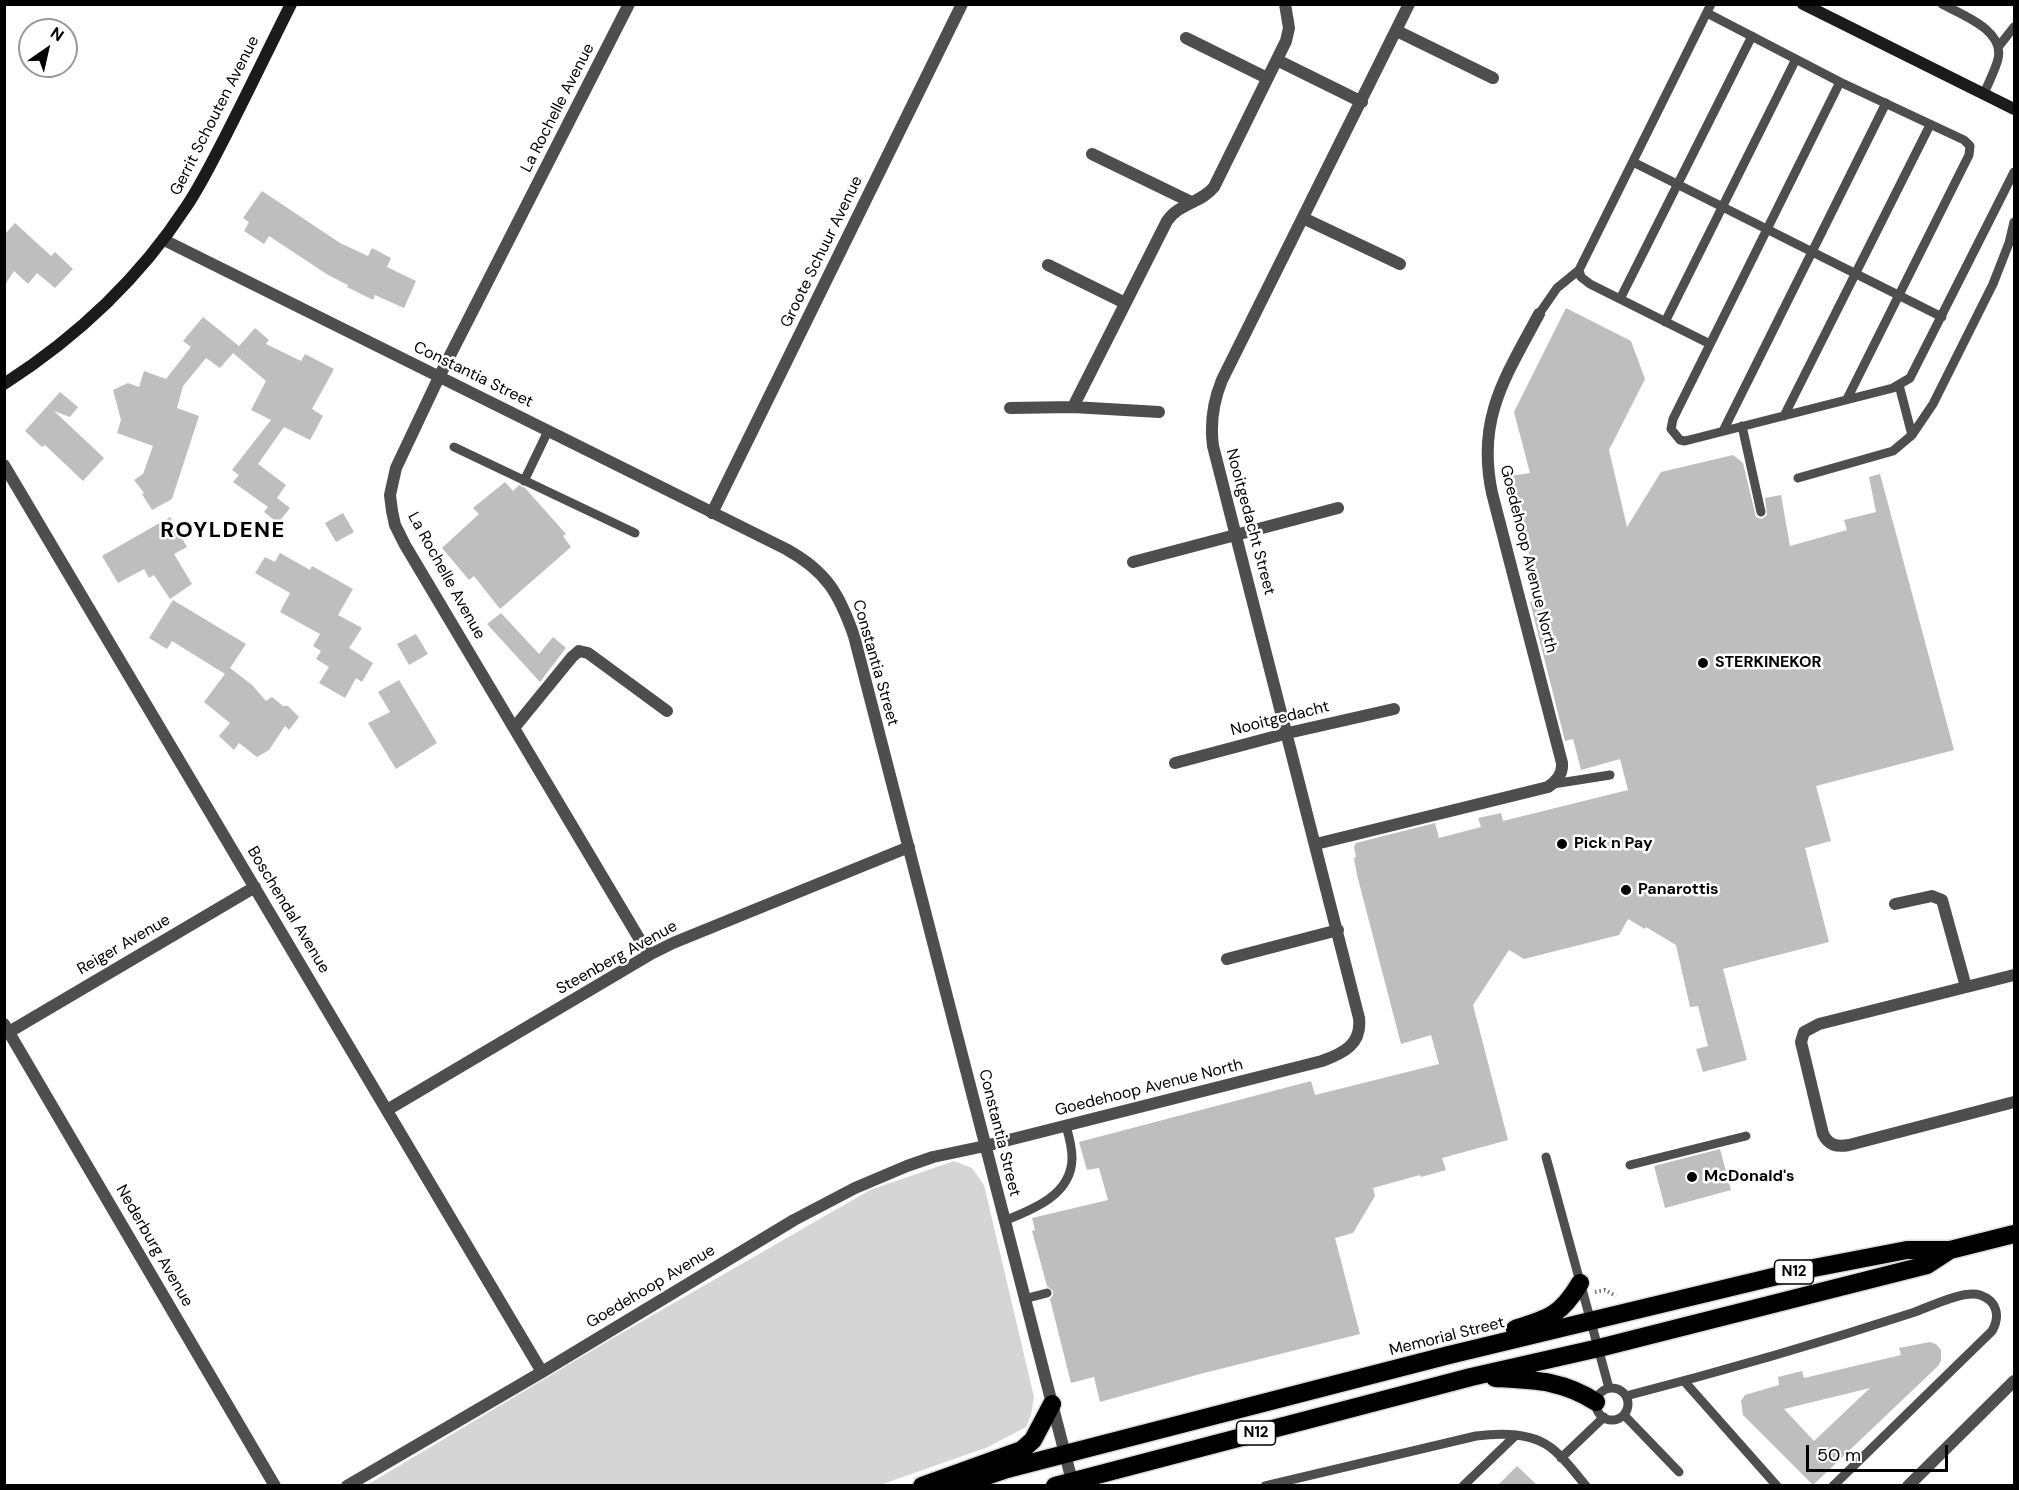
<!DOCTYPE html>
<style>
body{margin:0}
#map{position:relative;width:2019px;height:1490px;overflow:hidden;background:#fff;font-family:"DM Sans",sans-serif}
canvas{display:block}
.frame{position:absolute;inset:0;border:6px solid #000;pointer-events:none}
.north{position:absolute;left:18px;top:18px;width:60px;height:60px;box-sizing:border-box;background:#fff;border:2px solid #999;border-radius:50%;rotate:34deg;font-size:16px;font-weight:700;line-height:24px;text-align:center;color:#000}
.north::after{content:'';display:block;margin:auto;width:21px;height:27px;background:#000;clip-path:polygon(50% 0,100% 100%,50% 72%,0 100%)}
.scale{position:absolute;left:1806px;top:1445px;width:142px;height:27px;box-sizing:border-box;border:3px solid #000;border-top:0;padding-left:8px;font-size:18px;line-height:21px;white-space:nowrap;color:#000;-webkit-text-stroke:4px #fff;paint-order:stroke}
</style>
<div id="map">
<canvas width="2019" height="1490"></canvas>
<div class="frame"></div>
<div class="north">N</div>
<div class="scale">50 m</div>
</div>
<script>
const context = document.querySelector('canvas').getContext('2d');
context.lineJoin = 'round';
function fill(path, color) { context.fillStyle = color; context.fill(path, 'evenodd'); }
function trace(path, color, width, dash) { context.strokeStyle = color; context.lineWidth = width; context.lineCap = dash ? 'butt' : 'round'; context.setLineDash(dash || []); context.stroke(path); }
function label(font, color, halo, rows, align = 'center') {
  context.font = font + ' "DM Sans",sans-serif'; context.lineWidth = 5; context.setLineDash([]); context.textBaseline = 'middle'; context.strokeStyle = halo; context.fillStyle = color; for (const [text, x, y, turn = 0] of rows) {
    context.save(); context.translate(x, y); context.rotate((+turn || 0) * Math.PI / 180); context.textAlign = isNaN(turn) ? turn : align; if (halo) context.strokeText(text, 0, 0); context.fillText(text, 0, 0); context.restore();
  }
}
fill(new Path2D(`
 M954,1161L972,1168L984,1185L1034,1397L1031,1415L1026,1427L988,1447L880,1485H367L613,1338L870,1190Z`), '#d5d5d5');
fill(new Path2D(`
 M262,191L340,243L368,256L372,248L391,258L387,267L416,281L404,308L375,295L373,300L347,287L348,285L328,275L269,236L264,244L244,231L249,222L243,218Z
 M15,223L51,256L55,252L73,269L55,288L37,273L28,284L14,271L4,286V235Z
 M1566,308L1631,341L1645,379L1609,450L1627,527L1661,472L1733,455L1743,463L1756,517L1762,519L1767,515L1765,498L1781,495L1790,546L1847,530L1844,520L1876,512L1869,477L1880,474L1954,750L1816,786L1831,841L1805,848L1829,942L1723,969L1747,1060L1703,1072L1696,1049L1708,1046L1698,1006L1690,1007L1676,945L1646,927L1645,929L1628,919L1619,935L1524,959L1509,950L1473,1005L1508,1140L1442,1158L1446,1170L1421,1177L1420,1175L1373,1188L1375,1196L1353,1233L1335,1238L1360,1334L1200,1374L1100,1402L1094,1377L1071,1383L1050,1299L1053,1295V1291L1047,1286L1032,1231L1035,1230L1032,1218L1108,1200L1099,1168L1087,1170L1079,1142L1311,1081L1315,1095L1439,1064L1431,1035L1401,1044L1357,875L1354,858L1356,857L1354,847L1356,843L1435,823L1439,838L1481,827L1478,818L1501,813L1503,821L1628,790L1620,759L1581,770L1573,739L1565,741L1530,602L1540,600L1510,476L1530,473L1514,412Z
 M203,317L239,346L220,368L206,358L183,386L177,408L199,416L172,499L152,510L142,494L144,493L134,480L143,474L153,446L117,433L121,420L113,390L128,383L139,387L144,371L166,379L191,347L183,341Z
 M255,328L269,340L266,344L301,361L305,354L334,369L312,409L323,416L310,440L284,427L258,464L286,485L277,498L290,508L278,523L264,512L268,507L233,482L239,475L232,470L271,420L251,410L266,381L233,353Z
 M60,392L78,407L70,417L54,411L104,458L83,481L45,445L42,447L25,431Z
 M505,482L513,491L519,485L525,488L566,534L563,536L571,547L500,609L474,576L469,580L442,548L479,514L473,508Z
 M343,513L354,532L336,542L325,523Z
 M170,517L187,547L174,554L192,584L170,599L154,575L149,578L144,569L118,583L102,556Z
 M280,553L310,570L312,566L353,589L338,615L362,628L349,648L373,663L362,682L356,678L345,698L319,683L329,667L316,659L321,651L313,646L320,634L280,612L290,593L255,573L265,557L275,562Z
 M173,600L246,644L230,668L252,685L266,701L272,697L283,706H288L299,717L289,730L285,726L269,750L257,757L239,743L234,750L219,736L230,723L204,702L225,674L172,641L167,649L149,638Z
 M501,613L539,654L553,637L566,648L540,682L487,624Z
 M416,634L428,654L409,665L397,644Z
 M399,680L437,743L396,769L368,723L390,712L378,692Z
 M1720,1149L1731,1190L1665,1208L1654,1166Z
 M1930,1342L1936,1344L1941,1350V1361L1938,1366L1813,1485L1743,1415L1741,1401L1745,1395L1779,1385L1778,1377L1802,1371L1804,1378L1901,1355L1899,1348ZM1870,1388L1814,1441L1784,1409Z
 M1517,1466L1537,1485H1498Z`), '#bebebe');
const highway = new Path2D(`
 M1515,1329C1550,1318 1561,1315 1580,1283
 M1495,1378C1534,1380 1562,1380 1596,1402
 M922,1486L1022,1450L1033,1440L1052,1404
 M957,1486L1007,1469L1449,1355L1798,1271L1907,1250H1950L2014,1234
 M1055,1486L1471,1377L1599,1348L1927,1265L1950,1250`);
trace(highway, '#dbdbdb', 21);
trace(new Path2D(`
 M1595,1292L1605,1290L1616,1296`), '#707070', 4, [1.5, 3]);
trace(new Path2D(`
 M1942,4C1962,15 2005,30 1998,59C1995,71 1988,83 1984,94
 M1707,13L1840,82L1964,140L1970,146L1969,155L1847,399
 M1999,46L2014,27
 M1840,82L1673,419L1671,429L1680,440L1685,441L1893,388L1910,378L2014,172
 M1633,162L1942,317
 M1579,270L1581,277L1590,284L1710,344
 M1620,299L1752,36
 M1539,314L1557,288L1579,270L1711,4
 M1665,322L1796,59
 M1899,385L1912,435
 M1784,416L1930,125
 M1742,426L1761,512
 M1723,431L1886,103
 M454,447L635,533
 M1798,478L1893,451L1912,435L1933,404L1993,284L2009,243L2014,222
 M524,481L548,431
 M1553,784L1610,775
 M1546,1157L1609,1388
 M1630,1165L1746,1136
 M1004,1221C1032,1210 1072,1195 1072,1158C1072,1147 1069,1136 1066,1126
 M1024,1299L1047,1293
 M1684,1381L1777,1486
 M1596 1404a16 16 0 1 1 32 0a16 16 0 1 1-32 0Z
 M1626,1396C1723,1371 1820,1343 1915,1312C1931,1306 1964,1290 1980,1295C1998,1301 2000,1317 1992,1331L1833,1486
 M1624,1415L1679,1472
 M1561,1458L1604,1417
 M1265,1486L1476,1436C1499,1433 1530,1432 1550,1447C1564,1457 1575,1473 1586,1486
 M1463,1486L1516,1435`), '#4e4e4e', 9);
trace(new Path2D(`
 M629,4L439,377L396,468L390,495L392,511L395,525L405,545L649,955
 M1397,31L1493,78
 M1186,38L1267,78
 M1277,60L1362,102
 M1092,154L1191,202
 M1303,218L1400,264
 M164,240L786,549C826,571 839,593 854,636L1072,1481
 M1048,265L1125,303
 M1073,407L1167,221C1179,203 1201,203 1214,187L1286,41L1289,28L1285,4
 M1010,408L1073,407L1159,412
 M4,465L542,1372
 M712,513L962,4
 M1133,562L1338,508
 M514,728L572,657L579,651L588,653L667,711
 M1175,763L1288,733L1394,709
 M1316,844L1548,787C1557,781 1563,774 1562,763L1492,493C1476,418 1506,376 1539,314
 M1895,904L1932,896L1942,900L1966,987
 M1227,959L1338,930
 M2014,975L1819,1024L1804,1032L1801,1042L1823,1134C1829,1146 1837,1147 1849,1145L2014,1102
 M4,1024L275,1486
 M9,1032L255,887
 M387,1110L649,955L673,943L909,847
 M347,1486L542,1372L794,1220L855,1188L907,1166L933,1157L985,1146L1322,1061C1344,1053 1362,1044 1359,1018L1213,446C1210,423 1213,402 1222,380L1409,4
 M1908,1486L2014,1381`), '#4e4e4e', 12);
trace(new Path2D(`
 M1803,4L2014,109
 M4,384C77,337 139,279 186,207C201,185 213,160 226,135C248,92 269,48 291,4`), '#1b1b1b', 12);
trace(highway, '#000', 18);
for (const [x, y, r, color] of [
 [1703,663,6,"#000"],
 [1562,844,6,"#000"],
 [1626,890,6,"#000"],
 [1692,1177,6,"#000"]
]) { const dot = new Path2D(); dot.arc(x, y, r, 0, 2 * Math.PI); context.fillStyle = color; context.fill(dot); trace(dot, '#fff', 2); }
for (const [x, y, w] of [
 [1794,1272,39],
 [1256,1433,39]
]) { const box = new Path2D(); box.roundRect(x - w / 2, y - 12, w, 24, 4.5); context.fillStyle = '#fff'; context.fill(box); trace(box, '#000', 1.5); }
label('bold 15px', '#000', null, [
 ["N12",1794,1272],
 ["N12",1256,1433]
]);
label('16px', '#000', '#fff', [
 ["La Rochelle Avenue",558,108,-63],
 ["Gerrit Schouten Avenue",215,116,-63],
 ["Groote Schuur Avenue",822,252,-64],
 ["Constantia Street",473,375,26],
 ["Nooitgedacht Street",1250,522,75],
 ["Goedehoop Avenue North",1528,559,76],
 ["La Rochelle Avenue",446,576,61],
 ["Constantia Street",875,663,74],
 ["Nooitgedacht",1280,719,-14],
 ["Boschendal Avenue",288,910,59],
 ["Reiger Avenue",124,945,-30],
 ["Steenberg Avenue",617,958,-29],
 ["Goedehoop Avenue North",1149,1088,-14],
 ["Constantia Street",999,1133,76],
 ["Nederburg Avenue",154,1246,60],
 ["Goedehoop Avenue",651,1287,-31],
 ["Memorial Street",1447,1337,-14]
]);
label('bold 16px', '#000', '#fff', [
 ["STERKINEKOR",1715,663],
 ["Pick n Pay",1574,844],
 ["Panarottis",1638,890],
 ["McDonald's",1704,1177]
], 'left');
context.letterSpacing = '1.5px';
label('bold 22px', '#000', '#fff', [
 ["ROYLDENE",223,531]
]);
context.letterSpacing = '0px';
</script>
